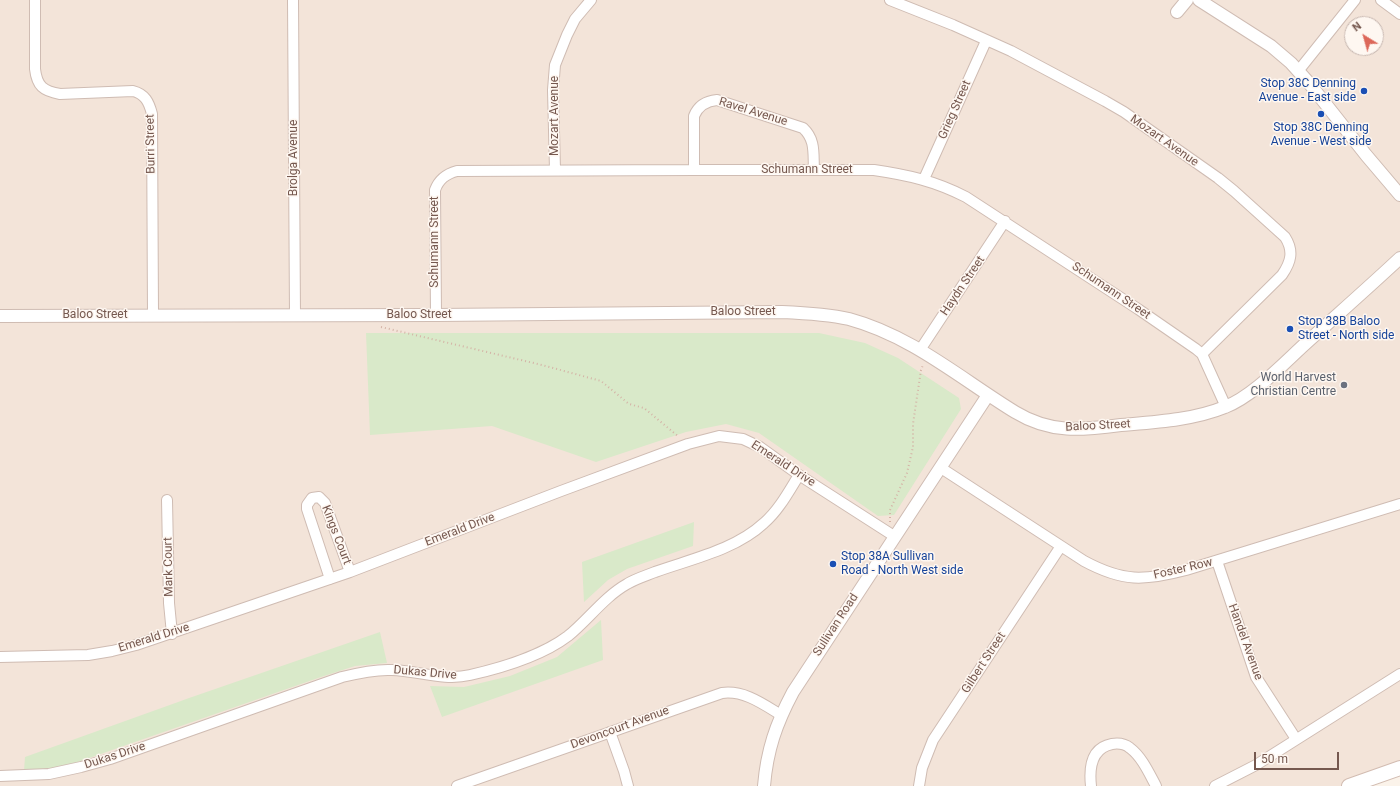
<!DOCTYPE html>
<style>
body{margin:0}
#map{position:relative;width:1400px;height:786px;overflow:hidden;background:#fbf3ea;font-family:Roboto,sans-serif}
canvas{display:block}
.north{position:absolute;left:1344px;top:16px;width:40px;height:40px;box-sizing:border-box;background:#fef7f1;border:1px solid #c7b7b0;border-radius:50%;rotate:323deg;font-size:11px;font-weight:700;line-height:16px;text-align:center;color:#75584f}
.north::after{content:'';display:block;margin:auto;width:14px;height:18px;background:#dc6759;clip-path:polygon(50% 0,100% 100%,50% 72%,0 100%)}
.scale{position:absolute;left:1254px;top:752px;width:85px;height:18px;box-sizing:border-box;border:2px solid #75584f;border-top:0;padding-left:5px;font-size:12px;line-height:14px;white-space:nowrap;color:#75584f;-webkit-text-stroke:3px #fef7f1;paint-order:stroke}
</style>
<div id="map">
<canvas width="1400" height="786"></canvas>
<div class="north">N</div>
<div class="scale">50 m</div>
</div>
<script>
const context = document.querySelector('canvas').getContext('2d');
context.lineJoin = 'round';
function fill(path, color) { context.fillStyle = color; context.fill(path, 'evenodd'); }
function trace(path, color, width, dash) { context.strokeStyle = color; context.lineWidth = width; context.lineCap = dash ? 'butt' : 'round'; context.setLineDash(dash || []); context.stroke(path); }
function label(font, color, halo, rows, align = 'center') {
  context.font = font + ' Roboto,sans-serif'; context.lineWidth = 3; context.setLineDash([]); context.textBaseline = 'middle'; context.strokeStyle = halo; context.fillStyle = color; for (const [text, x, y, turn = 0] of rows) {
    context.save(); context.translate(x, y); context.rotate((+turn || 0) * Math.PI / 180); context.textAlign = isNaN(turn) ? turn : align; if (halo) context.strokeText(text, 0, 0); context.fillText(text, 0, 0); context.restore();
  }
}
fill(new Path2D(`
 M0,0H1400V768L1349,786H0ZM1352,24H1376V48H1352Z`), '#f3e4d9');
fill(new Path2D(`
 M366,333H819L865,343L898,358L959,398L961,409L894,515L878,516L759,433L726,424L686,432L596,462L492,426L370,435Z
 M694,522L693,546L627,569L608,580L584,602L582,562Z
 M601,620L603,660L442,717L430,686L464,687L510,676L557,657Z
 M380,632L387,663L355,666L321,677L75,763L54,768L24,771L25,757L192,697Z`), '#d9e9c9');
const minor = new Path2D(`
 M35,0V69C37,86 43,91 60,94L133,91C145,94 149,102 152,114L153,315
 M293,0L295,315
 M890,0L953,25L1011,51L1105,101L1124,112L1218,178L1234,191L1285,237C1294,251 1291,262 1282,275L1202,354
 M1381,0L1400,14
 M1299,70L1355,0
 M555,170L553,90L555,65L567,35L575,19L591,0
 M694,170V116C698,106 706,101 717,100L803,128C816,140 813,154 814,170
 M924,179L986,41
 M436,315L435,190C439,179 446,174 457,171L694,170H874C908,175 935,181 966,197L1138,309L1196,349L1202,354L1226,407
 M920,350L1005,221
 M941,468L1084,561C1123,582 1144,581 1186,570L1400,504
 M167,500L169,603L172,634
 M1217,561L1256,677L1296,739
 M330,579L307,509V505L312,498L319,497L325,503L350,572
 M0,657L88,655L112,651L136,645L350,572L561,491L688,444L719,436L743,439L760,447L799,475L894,536
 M610,732L624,771L628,786
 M0,776L49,774L81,767L110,759L342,677C358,673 375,669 392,670C418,671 444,681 470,675C501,668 543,655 568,636C588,620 604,597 627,584C635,579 645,576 655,572C691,559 735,550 764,523C779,510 789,491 799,475
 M457,786L722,693C744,690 763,704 781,715
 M919,786L922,768L933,740L1061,546
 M1091,786C1089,768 1091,748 1112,744C1118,743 1125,744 1130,748C1142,757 1149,773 1156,786
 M1215,786L1256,765L1400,674`);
const tertiary = new Path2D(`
 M1199,0L1271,46L1291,63L1309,83L1366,155L1400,195
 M1177,12L1187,0
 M0,316L436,315L782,312C805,313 827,314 849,319C912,336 961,379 1015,412C1051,434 1082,430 1121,425C1156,422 1193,420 1225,407C1252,397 1284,363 1305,344C1337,315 1369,287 1400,258
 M764,786C767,750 776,724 793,692L988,395`);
const secondary = new Path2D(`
 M1349,786L1400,768`);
trace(minor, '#cfbcb3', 12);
trace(tertiary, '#cfbcb3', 14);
trace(secondary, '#d2bcb1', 16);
trace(new Path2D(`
 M381,327L542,365L601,381L629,404L644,408L679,437
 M890,522V510L907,473L913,447V424L921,370L923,365`), '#d4b3a6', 2, [1, 3]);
trace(minor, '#fff', 10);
trace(tertiary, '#fff', 12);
trace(secondary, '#fff', 14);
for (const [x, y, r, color] of [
 [1364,91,4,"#1a4fb4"],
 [1321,114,4,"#1a4fb4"],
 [1290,329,4,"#1a4fb4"],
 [1344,385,4,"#6b7280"],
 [833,564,4,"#1a4fb4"]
]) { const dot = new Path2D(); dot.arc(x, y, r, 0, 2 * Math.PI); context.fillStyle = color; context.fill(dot); trace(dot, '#fef7f1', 1.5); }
label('12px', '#164399', '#fef7f1', [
 ["Stop 38C Denning",1356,84,"right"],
 ["Avenue - East side",1356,98,"right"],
 ["Stop 38C Denning",1321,128,"center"],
 ["Avenue - West side",1321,142,"center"],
 ["Stop 38B Baloo",1298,322],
 ["Street - North side",1298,336],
 ["Stop 38A Sullivan",841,557],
 ["Road - North West side",841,571]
], 'left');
label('12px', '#75584f', '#fef7f1', [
 ["Grieg Street",955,110,-66],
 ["Ravel Avenue",753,112,17],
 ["Mozart Avenue",555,116,-90],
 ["Mozart Avenue",1164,141,35],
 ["Burri Street",151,144,-91],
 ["Brolga Avenue",294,158,-90],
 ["Schumann Street",807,170],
 ["Schumann Street",435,242,-90],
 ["Haydn Street",963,286,-56],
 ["Schumann Street",1111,291,34],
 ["Baloo Street",743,312],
 ["Baloo Street",95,315],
 ["Baloo Street",419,315],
 ["Baloo Street",1098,426,-3],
 ["Emerald Drive",783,464,33],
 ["Emerald Drive",460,530,-21],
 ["Kings Court",336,535,69],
 ["Mark Court",169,567,-91],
 ["Foster Row",1183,569,-13],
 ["Sullivan Road",836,625,-57],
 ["Emerald Drive",154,638,-17],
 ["Handel Avenue",1245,642,70],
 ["Gilbert Street",984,663,-57],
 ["Dukas Drive",425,673,5],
 ["Devoncourt Avenue",620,728,-20],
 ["Dukas Drive",115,756,-18]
]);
label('12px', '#5b616d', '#fef7f1', [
 ["World Harvest",1336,378],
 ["Christian Centre",1336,392]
], 'right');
</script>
